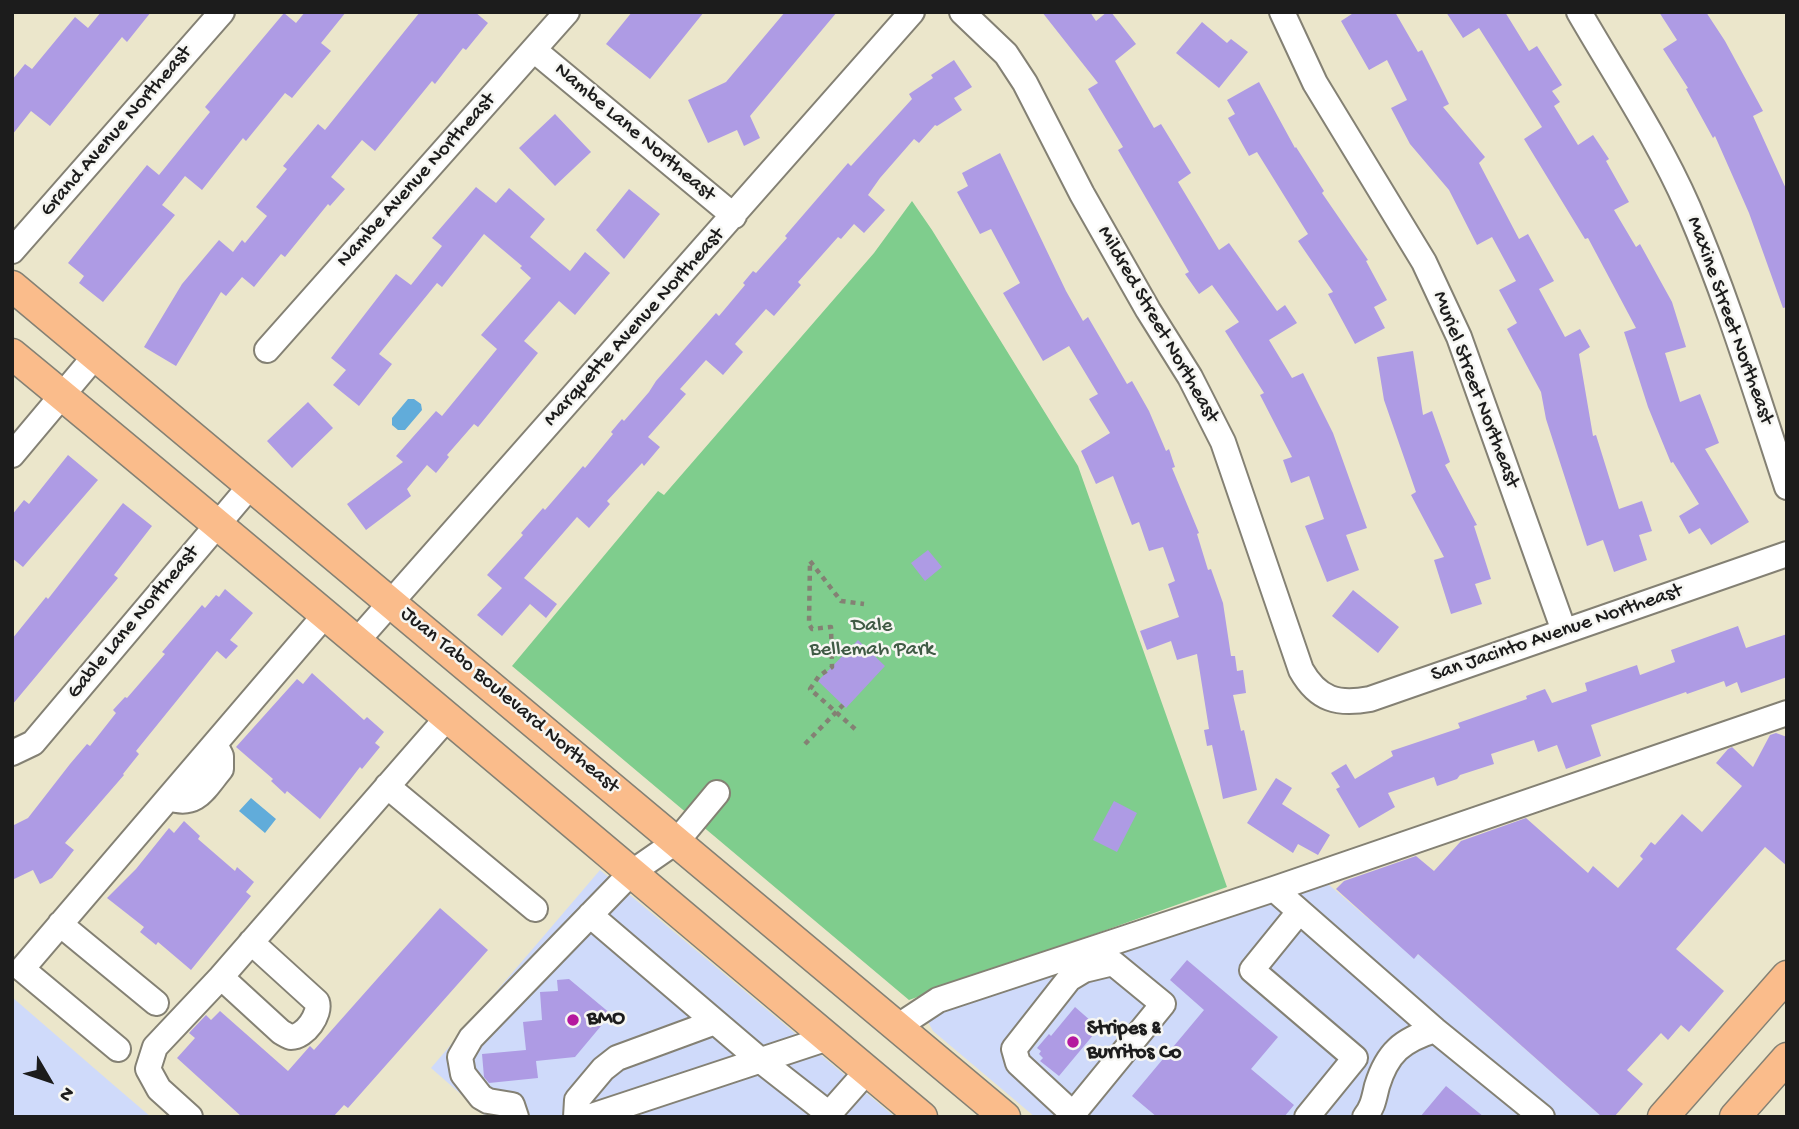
<!DOCTYPE html>
<style>
body{margin:0}
#map{position:relative;width:1799px;height:1129px;overflow:hidden;background:#ebe6cb;font-family:"Gochi Hand",sans-serif}
canvas{display:block}
.frame{position:absolute;inset:0;border:14px solid #1c1c1c;pointer-events:none}
.north{position:absolute;left:14px;top:1045px;width:70px;height:70px;-webkit-text-stroke:5px #f6f6f2;paint-order:stroke;rotate:129deg;font-size:19px;font-weight:700;line-height:28px;text-align:center;color:#1c1c1c}
.north::after{content:'';display:block;margin:auto;width:24px;height:32px;background:#1c1c1c;clip-path:polygon(50% 0,100% 100%,50% 72%,0 100%)}
</style>
<div id="map">
<canvas width="1799" height="1129"></canvas>
<div class="frame"></div>
<div class="north">N</div>
</div>
<script>
const context = document.querySelector('canvas').getContext('2d');
context.lineJoin = 'round';
function fill(path, color) { context.fillStyle = color; context.fill(path, 'evenodd'); }
function trace(path, color, width, dash) { context.strokeStyle = color; context.lineWidth = width; context.lineCap = dash ? 'butt' : 'round'; context.setLineDash(dash || []); context.stroke(path); }
function label(font, color, halo, rows, align = 'center') {
  context.font = font + ' "Gochi Hand",sans-serif'; context.lineWidth = 5; context.setLineDash([]); context.textBaseline = 'middle'; context.strokeStyle = halo; context.fillStyle = color; for (const [text, x, y, turn = 0] of rows) {
    context.save(); context.translate(x, y); context.rotate((+turn || 0) * Math.PI / 180); context.textAlign = isNaN(turn) ? turn : align; if (halo) context.strokeText(text, 0, 0); context.fillText(text, 0, 0); context.restore();
  }
}
fill(new Path2D(`
 M600,870L895,1117H487L431,1068Z
 M1321,878L1414,958L1418,954L1602,1117H1035L933,1031L927,1020L933,1014Z
 M12,997L109,1081L151,1117H12Z`), '#cfdafa');
fill(new Path2D(`
 M912,201L932,230L1078,466L1227,887L909,1000L512,666L658,491L664,495L874,253Z`), '#7fcd8d');
fill(new Path2D(`
 M408,399H414L421,404L422,410L405,430H398L392,425V418Z
 M251,798L276,819L265,833L239,811Z`), '#61acda');
fill(new Path2D(`
 M101,12H151L127,42L122,37L50,126L31,111L12,135V80L25,64L32,69L75,17L88,28Z
 M305,12H346L321,43L331,51L292,98L285,93L246,141L243,138L202,190L185,176L162,205L175,215L103,302L79,283L84,276L68,263L147,165L159,175L210,112L205,107L284,13L296,23Z
 M420,12H475L488,23L466,50L463,48L435,84L432,81L375,151L362,140L331,177L345,189L330,206L328,204L285,257L281,254L254,287L242,277L226,296L221,292L176,366L144,347L182,284L219,240L233,252L242,240L245,243L267,216L256,207L287,169L283,166L318,124L325,130Z
 M632,12H704L650,79L606,44Z
 M785,12H837L750,116L760,138L744,146L737,130L708,143L688,100L726,82Z
 M1042,12H1090L1096,21L1107,12H1111L1136,44L1115,61L1154,128L1161,124L1191,173L1178,182L1219,250L1229,243L1277,311L1285,305L1297,323L1269,340L1292,378L1303,373L1333,433L1367,528L1346,535L1359,570L1327,582L1305,526L1324,519L1309,476L1291,483L1283,460L1292,457L1260,395L1264,393L1225,331L1239,322L1212,285L1199,294L1185,274L1189,272L1118,150L1123,147L1088,89L1098,83Z
 M1355,12H1395L1418,52L1422,50L1449,104L1443,107L1485,157L1479,163L1519,239L1528,234L1554,281L1539,289L1565,337L1580,329L1590,347L1579,354L1593,436L1596,435L1619,509L1642,501L1652,531L1639,535L1647,560L1614,572L1603,540L1587,546L1546,419L1541,392L1507,329L1517,323L1499,290L1516,281L1492,237L1477,245L1449,190L1410,144L1391,108L1407,100L1387,60L1369,70L1341,21Z
 M1446,12H1505L1529,51L1537,46L1562,85L1552,91L1560,102L1554,106L1578,145L1593,135L1609,159L1606,161L1629,202L1614,210L1636,247L1640,244L1672,302L1686,347L1665,353L1680,402L1700,394L1719,443L1705,449L1749,522L1711,545L1700,528L1689,534L1679,516L1699,504L1673,462L1671,463L1648,407L1624,332L1636,328L1588,238L1585,239L1524,139L1542,127L1479,28L1463,38Z
 M1659,12H1706L1725,41L1763,111L1753,116L1787,191V307L1783,308L1749,213L1715,136L1713,138L1686,89L1688,88L1663,49L1677,40Z
 M1202,22L1227,43L1231,39L1248,52L1219,88L1176,53Z
 M954,60L972,87L954,98L962,110L937,126L935,125L919,143L914,139L880,178L868,195L885,210L864,233L854,224L841,239L838,237L798,282L801,285L774,316L766,309L735,344L743,352L723,375L706,360L680,389L686,394L648,437L660,447L644,466L642,463L607,501L610,504L589,528L577,517L524,578L557,604L546,618L530,604L502,636L477,615L502,588L487,575L523,535L521,533L543,508L545,510L583,466L585,468L613,434L611,432L622,419L624,421L649,392L656,381L716,313L719,316L745,285L743,283L753,271L756,273L787,238L785,236L848,163L851,166L912,99L909,94L933,78L931,75Z
 M1259,82L1295,148L1296,147L1324,191L1322,193L1368,260L1366,261L1387,300L1374,307L1385,328L1355,344L1328,294L1333,292L1298,241L1308,234L1257,152L1249,156L1228,118L1235,114L1227,100Z
 M555,114L591,152L555,186L519,148Z
 M1000,153L1066,291L1083,321L1088,317L1127,384L1132,381L1149,411L1166,451L1169,449L1175,467L1172,468L1199,533L1197,534L1208,570L1211,569L1223,603L1231,656H1235L1237,671L1243,670L1246,693L1233,695L1241,731L1244,730L1257,790L1223,799L1212,745L1207,746L1204,730L1209,729L1197,654L1177,660L1171,641L1147,650L1140,631L1179,617L1168,584L1175,581L1163,547L1149,551L1139,522L1132,525L1113,476L1096,484L1081,451L1110,433L1089,399L1098,394L1069,346L1043,361L1003,293L1020,283L991,229L980,234L957,192L968,186L962,173Z
 M476,187L496,203L509,188L545,219L530,237L570,271L585,252L610,273L575,315L559,301L524,341L538,353L478,427L474,424L447,455L449,457L436,473L427,465L407,489L411,496L366,530L347,504L403,462L396,456L436,411L442,416L497,349L481,335L531,278L520,268L522,266L484,234L442,287L437,283L379,354L392,364L359,406L333,385L346,370L331,358L396,274L411,285L442,246L432,238Z
 M629,189L660,214L624,259L596,230Z
 M1413,351L1423,415L1432,411L1450,462L1445,465L1477,525L1474,526L1491,579L1475,584L1482,604L1451,614L1434,560L1444,557L1411,495L1416,492L1384,400L1377,357Z
 M308,402L333,428L292,468L267,441Z
 M68,455L98,480L23,567L12,558V515L24,500L29,504Z
 M123,503L152,526L114,575L118,578L12,705V639L46,597L48,599Z
 M928,550L942,567L925,581L911,563Z
 M225,589L253,613L230,640L238,646L226,659L217,651L136,751L139,754L123,774L124,775L65,843L74,850L52,878L40,884L33,870L12,880V826L28,818L70,764L87,744L90,746L116,713L113,710L125,697L127,698L165,654L162,652L202,605L205,608L216,595L219,597Z
 M1353,590L1399,627L1378,653L1332,616Z
 M1738,626L1746,648L1787,634V677L1741,693L1737,682L1726,687L1724,681L1687,694L1686,692L1591,725L1601,756L1566,769L1557,745L1538,752L1534,740L1491,754L1494,764L1460,775L1457,779L1437,786L1434,777L1388,793L1395,807L1359,828L1336,789L1340,787L1331,773L1346,764L1355,779L1393,756L1391,751L1460,728L1458,723L1527,699L1526,696L1545,689L1552,703L1587,691L1585,683L1637,665L1640,675L1675,662L1671,650Z
 M858,640L885,666L846,708L818,681Z
 M312,673L364,720L367,717L384,732L375,743L380,747L362,769L360,767L320,819L287,791L285,794L271,781L273,779L236,747L297,679L303,684Z
 M1776,733L1787,737V866L1765,847L1676,949L1724,991L1689,1032L1681,1025L1668,1040L1661,1033L1627,1070L1643,1084L1614,1117H1602L1418,954L1414,959L1336,889L1344,881L1416,856L1434,871L1461,841L1526,818L1588,873L1593,866L1618,888L1643,859L1640,856L1651,842L1655,845L1682,814L1702,832L1742,786L1716,763L1728,749L1732,747L1753,767L1770,735Z
 M1276,778L1292,788L1282,804L1330,835L1318,855L1298,844L1293,853L1247,823Z
 M1114,801L1137,813L1117,852L1093,840Z
 M184,821L200,836L198,839L235,871L237,867L254,882L246,892L251,896L191,970L158,942L156,945L140,932L144,927L107,898L136,869L169,828L174,833Z
 M440,908L488,950L348,1108L344,1105L333,1117H242L177,1058L195,1038L189,1033L206,1015L211,1020L220,1011L288,1071L310,1046L314,1050Z
 M1187,960L1278,1037L1251,1069L1294,1105L1284,1117H1157L1132,1096L1204,1010L1170,980Z
 M569,979L611,1014L575,1057L536,1061L538,1078L489,1083L484,1077L482,1054L526,1050L523,1022L542,1020L540,992L558,991L557,980Z
 M1075,1007L1099,1028L1059,1076L1040,1061L1043,1058L1039,1054L1041,1051L1037,1048L1049,1034L1051,1036Z
 M1446,1086L1484,1117H1420Z`), '#ae9be4');
const minor = new Path2D(`
 M962,12L1006,54L1025,83L1082,194L1148,310L1190,377L1223,442L1301,670C1318,700 1338,705 1370,699L1787,554
 M1282,12L1315,83L1424,262L1459,337L1564,631
 M1579,12C1616,76 1658,139 1688,207C1727,297 1756,393 1787,487
 M534,50L734,216
 M12,251L222,12
 M267,350L567,12
 M12,455L96,355
 M356,642L912,12
 M12,753L33,743L251,485
 M387,786L535,909
 M169,798C197,808 205,788 221,769V756L215,744
 M1274,889L1435,1030L1542,1117
 M1299,912L1252,970L1355,1058L1307,1117
 M590,915L760,1060L829,1114L867,1071
 M60,924L156,1003
 M221,977L281,1032C283,1033 289,1037 291,1037C305,1037 321,1014 317,1002L251,942
 M897,1027L938,1000L1274,889L1787,713
 M118,1049L22,969L325,615
 M190,1117L159,1089L148,1069L155,1047L221,977L447,718
 M516,1117L512,1105L488,1101L481,1097L463,1074L460,1057L471,1038L631,873L677,841L717,793
 M576,1117L577,1100L603,1069L617,1058L715,1022
 M589,1117L828,1038
 M1069,1117L1073,1114L1163,1004L1113,963L1084,970L1069,979L1014,1049L1018,1063L1073,1114
 M1365,1117C1373,1107 1374,1098 1377,1086C1387,1053 1402,1040 1435,1030`);
const major = new Path2D(`
 M12,286L1005,1117
 M12,354C318,606 619,863 922,1117
 M1663,1117L1787,976
 M1735,1117L1787,1058`);
trace(minor, '#848174', 28);
trace(major, '#848174', 33);
trace(new Path2D(`
 M855,729L810,689L819,676L832,667L831,627L812,629L809,624L810,561L841,601L864,604
 M805,744L843,705`), '#848174', 4.5, [5, 5]);
trace(minor, '#fff', 24);
trace(major, '#fabc8b', 30);
for (const [x, y, r, color] of [
 [573,1020,7,"#b5179e"],
 [1073,1042,7,"#b5179e"]
]) { const dot = new Path2D(); dot.arc(x, y, r, 0, 2 * Math.PI); context.fillStyle = color; context.fill(dot); trace(dot, '#f6f6f2', 2.5); }
label('21px', '#1c1c1c', '#f6f6f2', [
 ["Grand Avenue Northeast",117,132,-49],
 ["Nambe Lane Northeast",634,133,40],
 ["Nambe Avenue Northeast",417,181,-48],
 ["Maxine Street Northeast",1729,321,70],
 ["Mildred Street Northeast",1157,325,60],
 ["Marquette Avenue Northeast",635,328,-48],
 ["Muriel Street Northeast",1475,390,69],
 ["Gable Lane Northeast",134,623,-50],
 ["San Jacinto Avenue Northeast",1557,634,-19],
 ["Juan Tabo Boulevard Northeast",509,701,40]
]);
label('21px', '#3f5a44', '#f6f6f2', [
 ["Dale",872,627],
 ["Bellemah Park",872,651]
]);
label('bold 21px', '#1c1c1c', '#f6f6f2', [
 ["BMO",587,1020],
 ["Stripes &",1087,1030],
 ["Burritos Co",1087,1054]
], 'left');
</script>
